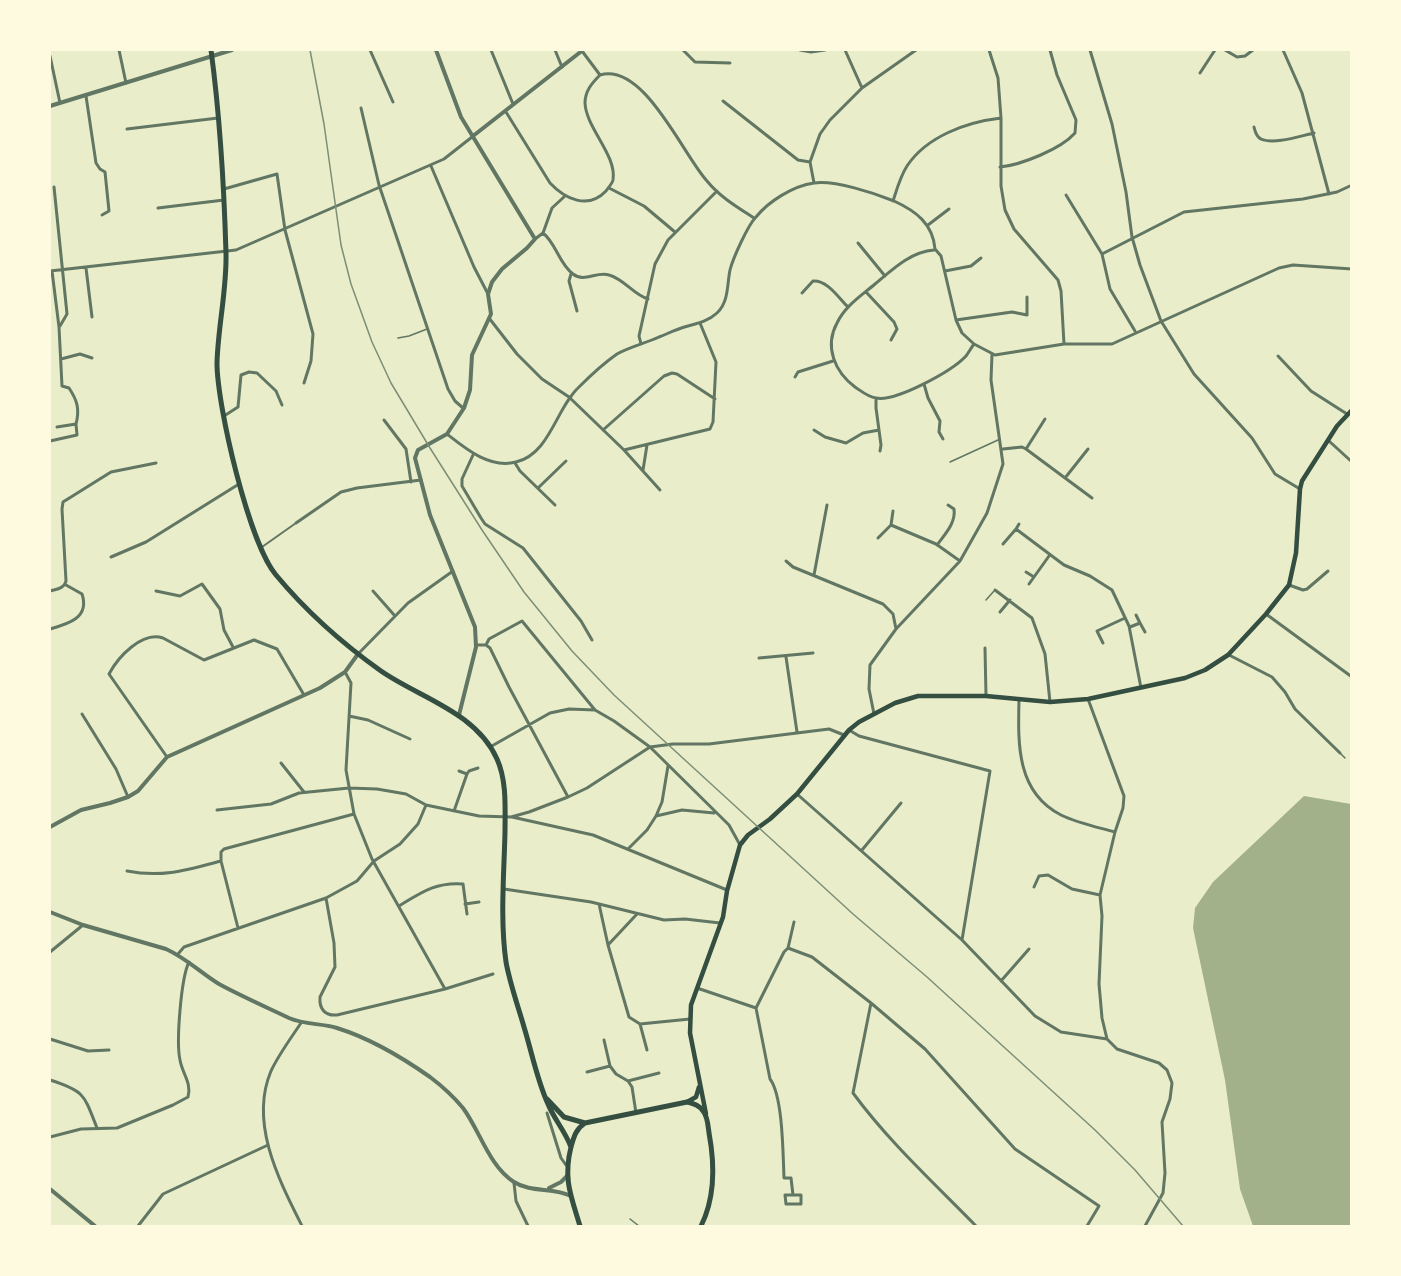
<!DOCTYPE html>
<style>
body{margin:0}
#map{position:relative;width:1401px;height:1276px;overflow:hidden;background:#e9edc9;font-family:Georgia,serif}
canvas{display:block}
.frame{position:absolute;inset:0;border:51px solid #fefae0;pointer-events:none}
</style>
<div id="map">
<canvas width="1401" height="1276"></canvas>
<div class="frame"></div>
</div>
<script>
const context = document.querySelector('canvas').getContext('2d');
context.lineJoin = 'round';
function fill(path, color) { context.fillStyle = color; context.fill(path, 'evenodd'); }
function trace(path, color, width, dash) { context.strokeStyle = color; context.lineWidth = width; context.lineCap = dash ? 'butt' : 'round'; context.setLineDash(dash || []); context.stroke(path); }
fill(new Path2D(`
 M1304,796L1351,804V1226H1253L1240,1189L1225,1080L1193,928L1195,908L1213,882Z`), '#a3b18a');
trace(new Path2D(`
 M398,338L409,336L427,329
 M950,462L998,440
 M986,600L994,591
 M1340,753L1345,758
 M630,1219L639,1226`), '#617663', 1.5);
trace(new Path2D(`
 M262,547L296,523`), '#617663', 2);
trace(new Path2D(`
 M119,50L126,83
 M370,50L393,102
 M491,50L513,104
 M555,50L562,67
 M683,50L695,62L730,63
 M800,50L811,52L825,50
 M845,50L862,88
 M989,50L998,78L1001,118V186L1005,210L1014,229L1058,280L1061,291L1064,344
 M1090,50L1112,124L1126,192L1132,237L1140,265L1161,321L1194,374L1252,438L1275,474L1300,489
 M1225,50L1237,57L1245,56L1253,50
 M1283,50L1302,93L1329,194
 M582,51L600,75C644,62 683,155 707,181C720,197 737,207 754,218
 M50,56L60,103
 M1200,73L1215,50
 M86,96L96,163L100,169L105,172L109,211L102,215
 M723,101L798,160L810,162
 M361,108L379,185L448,389L455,401L463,408
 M506,112L550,183C565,199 588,210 606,191C608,188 612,184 613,180C617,155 586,128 585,103C585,91 592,83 600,75
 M1254,127C1255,131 1256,137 1261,139C1274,145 1300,136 1314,133
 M127,129L218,118
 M431,166L474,267L488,294
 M1000,167C1021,165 1061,149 1075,133L1076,120L1057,75L1050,50
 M814,183L810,162L820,134L830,120L862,88L916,50
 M54,187L67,314L60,326
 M609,188L644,206L675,232
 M224,189L277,174L285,230L313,334L311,361L304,383
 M1066,195L1102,254L1110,289L1135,331
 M893,201C897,189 900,177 907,166C927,136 967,122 1001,118
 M158,208L224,200
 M928,225L949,209
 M543,233C556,243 559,264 573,274C584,283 597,271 609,275C624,279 634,295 648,299
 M535,239L543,233L552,208L565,196
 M858,243L885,276
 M934,250C910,252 893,269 875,284C861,296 845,306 837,323C824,347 835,372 855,387C861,391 868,397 876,398C896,402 952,371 966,356C969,352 971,348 974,344
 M1102,254L1184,212L1303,199L1337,192L1352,185
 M86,268L92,317
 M50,271L236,250L444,159L472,137
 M52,271L59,327L62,386L69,388C77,400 80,409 76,424
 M945,271L971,266L981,258
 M571,274L569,281L577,311
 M866,292L894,322L897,329L891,340
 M802,293L813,281C827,280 838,297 847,306
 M489,318L517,354L542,379L569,397L624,450L660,490
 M956,320L1012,312L1027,315V297
 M641,344L639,336L655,264L668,240L717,191
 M1278,356L1311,391L1347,414
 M61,359L80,354L92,358
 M795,377L798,372L833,361
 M924,384L928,398L940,421L939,432L943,439
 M876,398V408L881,445L880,451
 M224,416L238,407L241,375L249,372L257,373L276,391L282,405
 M384,420L406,449L411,482
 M603,430L664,376L672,373L677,374L715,399
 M814,430L825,437L846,443L863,433L879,430
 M447,434C466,449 490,469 516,462C550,454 556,408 579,387C590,376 604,363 617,354C629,347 646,343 659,337C665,335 670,332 676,330C690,324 705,324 717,313C729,302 727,284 730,270C733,258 748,225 756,217C769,201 793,186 814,183C835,180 874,193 894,201C916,211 933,224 935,249L941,256L956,320L962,333L974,344L995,355L1064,344H1112L1279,268L1293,265L1352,269
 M50,441L77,435L76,424L57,427
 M1329,441L1352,462
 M1003,449L1022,447L1026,449L1092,498
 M1026,449L1045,419
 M624,450L710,429L713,422L716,362L700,323
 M473,455L462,479V486L481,518L485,524L523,548L581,621L592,640
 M515,463L520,471L555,505
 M643,470L647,445
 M1065,478L1088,449
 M538,488L566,461
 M893,511L891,525L936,544L960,561
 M296,523L341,492L357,488L421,480
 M1019,524L1016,529L1064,565L1090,576L1112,590L1129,626L1141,688
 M878,538L891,525
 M1003,544L1016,529
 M937,545C945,534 956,523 954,509L948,505
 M111,557L146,542L239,484
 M786,561L793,567L883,604L893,614L896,629
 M1026,572L1034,577
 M814,575L827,505
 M1029,584L1049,556
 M1289,585L1303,590L1307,589L1328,571
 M995,590L1032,618L1045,654L1050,702
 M50,591C56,589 64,589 66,581L62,509L63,502L111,472L156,463
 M156,591L180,596L202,584L220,609L224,630L233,647
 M373,591L395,616
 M1000,612L1010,600
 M1266,614L1352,677
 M1136,615L1140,623
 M1130,627L1140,623L1145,632
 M50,629C68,624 90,618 82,594L66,585
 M1103,643L1097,631L1125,618
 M476,645H486L490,648L509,687L568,797
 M486,645L489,639L522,621L595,710
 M985,648L986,696
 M359,653L408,603L453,571
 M1229,655L1272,677L1285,692L1295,709L1340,753
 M786,657L797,732
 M759,658L813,653
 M345,672L351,683L346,770L354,814L372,859L445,989
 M1088,699L1124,796L1123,808L1115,832L1100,895L1102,916L1099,984L1102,1018L1107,1039L1117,1049L1159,1063L1167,1070L1172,1083L1170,1099L1162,1122L1165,1173L1163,1193L1145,1226
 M1019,700C1018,743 1016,792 1061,815C1077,823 1097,827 1115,832
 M82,714L116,769L128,797
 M874,714L869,689L870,665L896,629L960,561L987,513L1003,464L991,380L992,354
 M349,716L368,720L410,739
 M849,730L859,736L990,771L962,940
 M490,747L550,713L569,709L595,710L614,721L650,747L729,825L740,845
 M167,757L109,674C118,657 142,631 163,638L204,660L254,640L277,649L304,695
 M281,763L304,792
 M467,774L469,771L478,768
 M797,794L962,940L1035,1016L1061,1032L1107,1039
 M217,810L271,804L299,793L349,788L377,789L406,794L426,805L479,816L511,817L529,812L568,797L587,788L650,747L673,744H709L829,729L844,735
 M454,811L467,774L459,771
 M656,816L662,802L668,766
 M512,817L593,835L727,890
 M628,849L647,830L656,816L682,810L714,813
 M862,850L901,803
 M127,871C162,878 187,870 221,861
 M1034,887L1039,876L1048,875L1072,889L1100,895
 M504,889L591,902L664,920L685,919L720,923
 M326,898L334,943L335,967L320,997C319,1009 325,1016 337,1015L445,989L493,974
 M465,904L479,902
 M599,904L608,945L629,1017L640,1024L690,1019
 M399,906C422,892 436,882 463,884L467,914
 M238,928L221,861V852L224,849L354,814
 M608,945L637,914
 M788,948L812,957L871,1003L925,1049L1015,1149L1099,1206L1087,1226
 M50,952L83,925
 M178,954L184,947L326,898L357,881L374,861L400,844L418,824L426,805
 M1001,981L1029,949
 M697,988L756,1008L784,952L788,948L794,922
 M871,1003L853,1093C889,1142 934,1183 976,1226
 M756,1008L770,1079C783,1096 783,1155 784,1178H791L793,1195
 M301,1023C291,1038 279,1054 271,1071C249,1123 279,1180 302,1226
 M640,1024L647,1050
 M50,1039L88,1051L109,1050
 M604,1040L610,1066L616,1074L628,1081L632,1087L636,1113
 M587,1072L610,1066
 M50,1080C85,1091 84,1095 97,1128
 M628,1081L659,1073
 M547,1113L561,1158L566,1165
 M50,1137L81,1129L117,1128L173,1105L188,1097C192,1083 182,1073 180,1060C176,1042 181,978 189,962
 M514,1183L516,1201L528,1226
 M785,1195H801V1204H786Z
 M138,1226L163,1194L268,1145`), '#617663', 3);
trace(new Path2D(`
 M436,50L461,117L535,239L527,248L502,269L492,282L488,294L491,314L472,355L470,390L464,408L447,434L418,450L415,458L430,515L475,627L476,647L459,715
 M50,106L232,50
 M473,136L583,50
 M50,827L81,810L110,803L128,797L138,791L167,757L320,688L345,672L358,654
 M50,912L83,925L166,949C186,958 201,973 219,984C241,996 266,1007 289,1018C305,1025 321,1023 337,1028C369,1038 403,1058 430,1077C442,1086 453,1096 463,1108C480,1131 489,1166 514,1182C531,1193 553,1187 571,1196
 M549,1188L561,1182L567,1176
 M50,1189L95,1226`), '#617663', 4);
trace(new Path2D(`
 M687,1102L696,1097L699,1087
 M706,1114L690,1033L691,1005L723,917L727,891L740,845L748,835L770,819L797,794L849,730L859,722L895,703L918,696H986L1050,702L1088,699L1185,678L1205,670L1228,655L1266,614L1289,585L1296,553L1300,489L1302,481L1337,426L1352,410`), '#344e41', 4.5);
trace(new Path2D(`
 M211,50C220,117 224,185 226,253C227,289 218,326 217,363C217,406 249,543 276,575C306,611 343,644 381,671C420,698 476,712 497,759C507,781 505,809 505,832C504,875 500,920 506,962C510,984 518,1006 524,1027C532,1053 537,1080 548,1104C554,1119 565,1131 571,1147
 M547,1099L564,1117L585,1123
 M580,1226C571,1196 563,1179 571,1147C574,1136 576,1129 585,1123L687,1102C694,1104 699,1105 703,1111C708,1117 708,1126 709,1133C715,1165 715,1198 701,1226`), '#344e41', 5);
trace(new Path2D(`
 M310,50L324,124L341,245L351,284L372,342L391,383L430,448L482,530L524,592L572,651L614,695L853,914L927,977L1095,1130L1135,1170L1183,1226`), '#7c8e77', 1.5);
</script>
